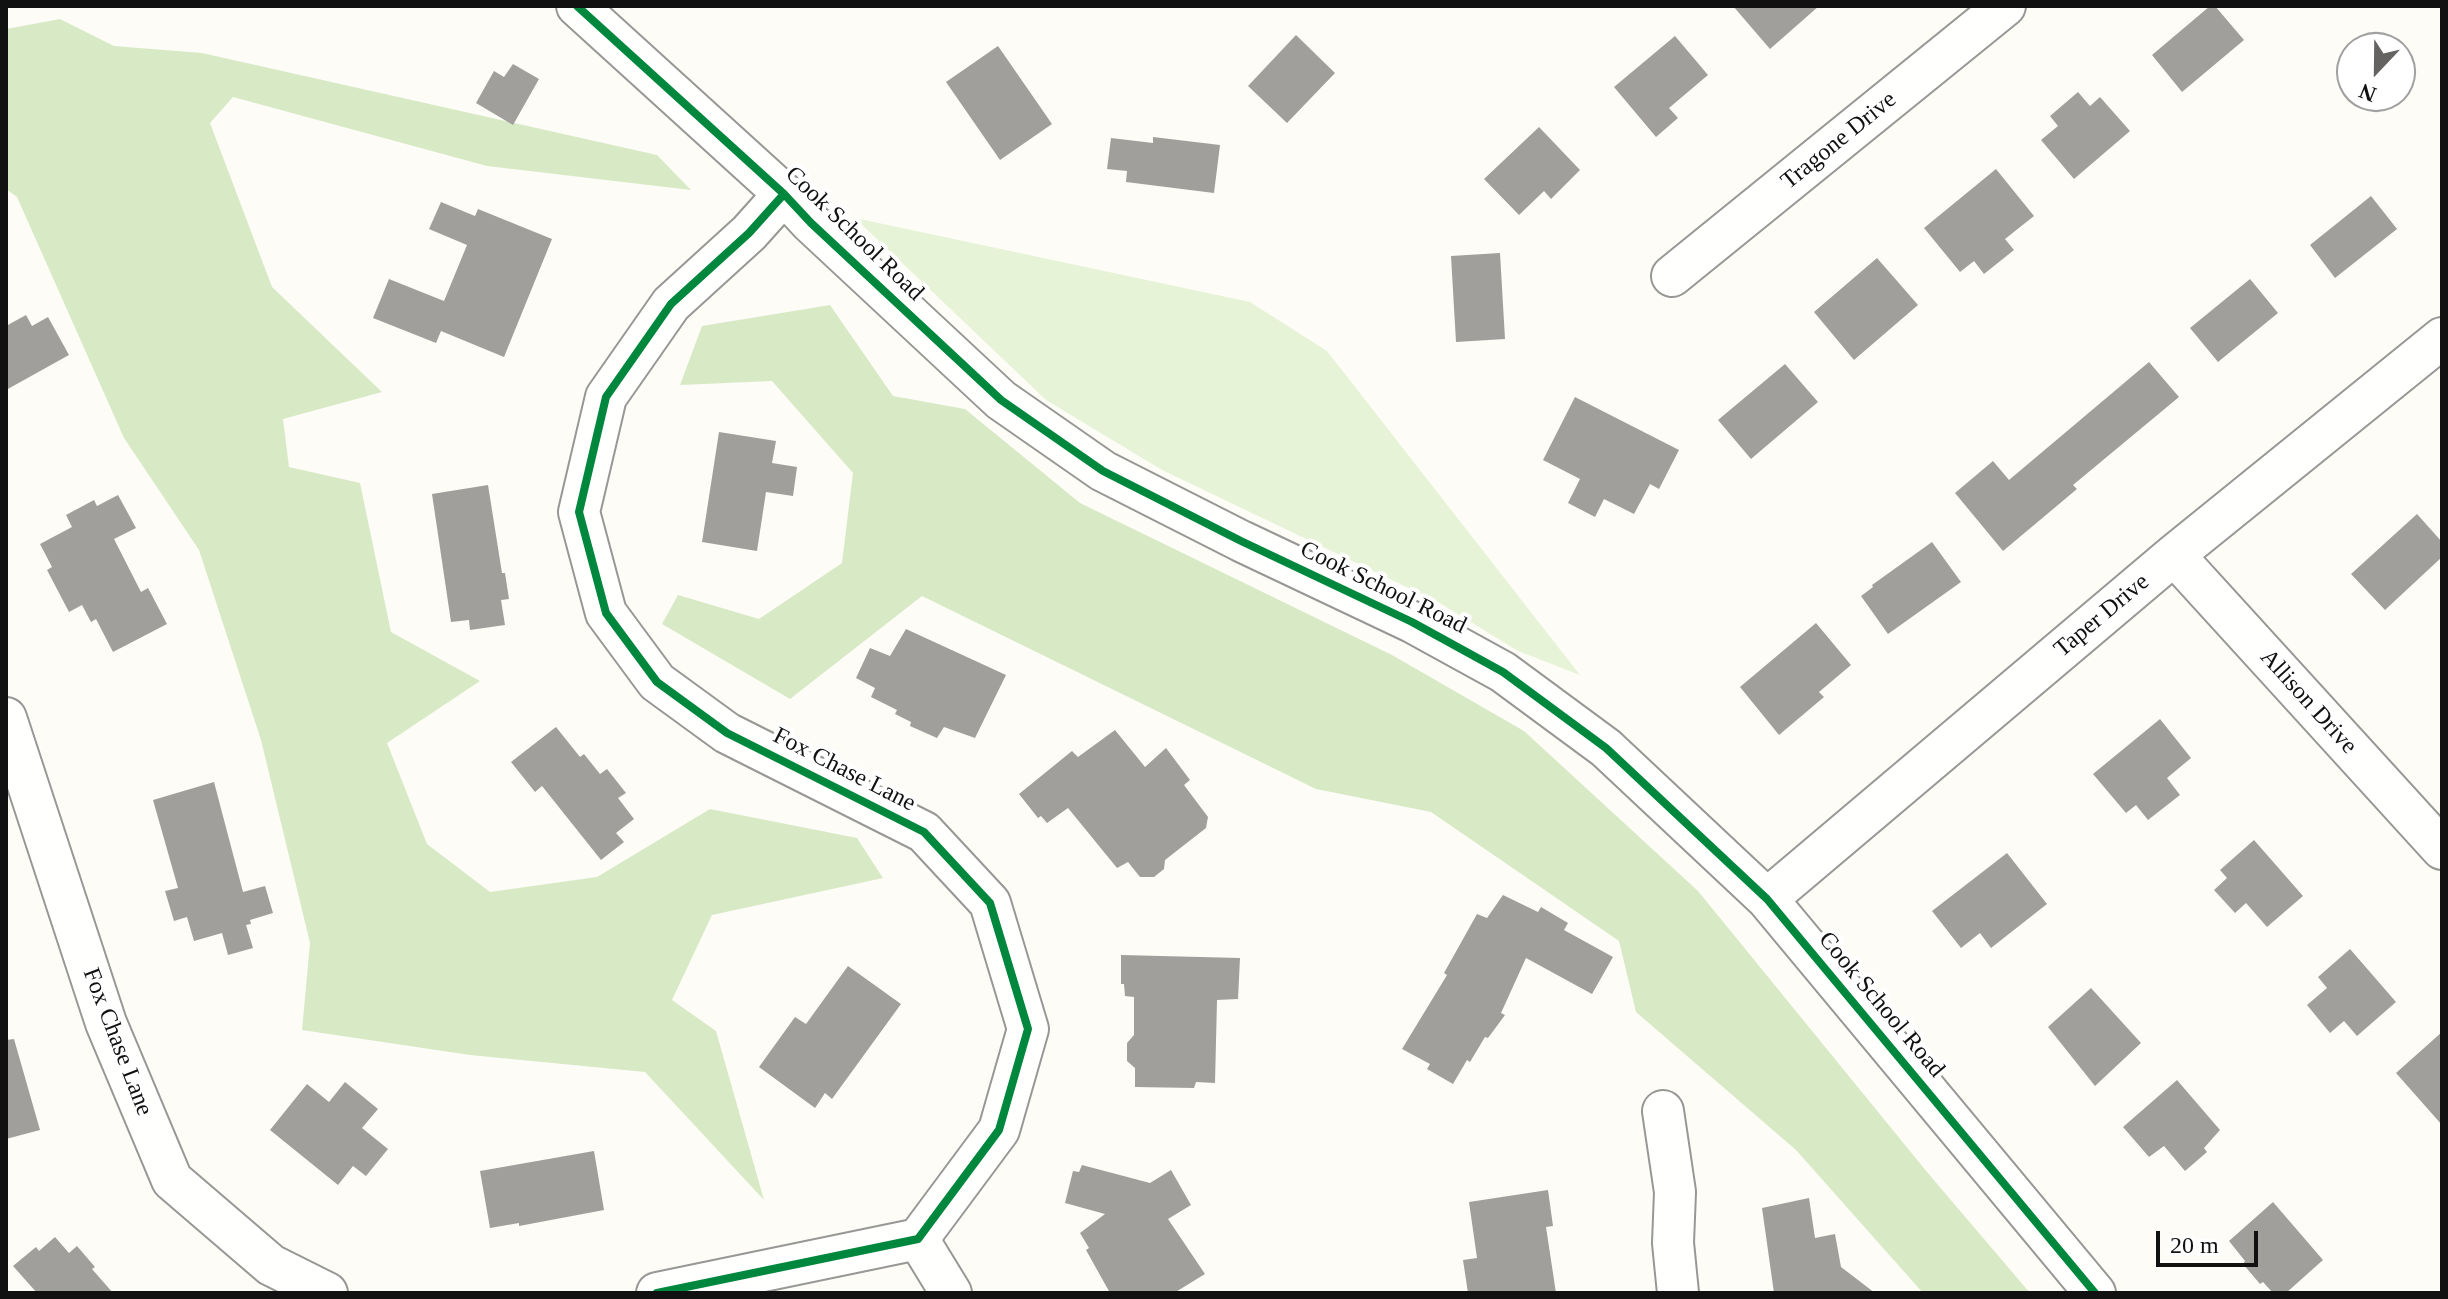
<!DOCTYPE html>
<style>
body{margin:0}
#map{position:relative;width:2448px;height:1299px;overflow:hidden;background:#fdfcf7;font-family:Georgia,serif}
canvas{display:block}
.frame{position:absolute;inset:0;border:8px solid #111;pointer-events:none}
.north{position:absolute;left:2336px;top:32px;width:80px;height:80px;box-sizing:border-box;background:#fff;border:2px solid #a0a0a0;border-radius:50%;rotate:202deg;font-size:22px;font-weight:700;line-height:32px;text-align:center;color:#111}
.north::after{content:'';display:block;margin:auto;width:28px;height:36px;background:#646362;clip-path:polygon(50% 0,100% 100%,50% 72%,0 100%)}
.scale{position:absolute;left:2156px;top:1231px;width:102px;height:36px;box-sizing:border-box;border:4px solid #111;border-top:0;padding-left:10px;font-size:24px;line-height:28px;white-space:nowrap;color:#111;-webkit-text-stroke:6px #fff;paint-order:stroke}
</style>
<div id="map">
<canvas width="2448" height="1299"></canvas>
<div class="frame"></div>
<div class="north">N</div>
<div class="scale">20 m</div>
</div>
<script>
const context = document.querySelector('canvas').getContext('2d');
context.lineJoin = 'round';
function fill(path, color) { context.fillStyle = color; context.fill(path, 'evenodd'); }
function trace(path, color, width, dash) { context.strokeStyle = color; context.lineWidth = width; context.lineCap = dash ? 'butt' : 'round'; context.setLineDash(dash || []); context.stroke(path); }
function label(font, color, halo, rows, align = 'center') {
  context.font = font + ' Georgia,serif'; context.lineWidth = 8; context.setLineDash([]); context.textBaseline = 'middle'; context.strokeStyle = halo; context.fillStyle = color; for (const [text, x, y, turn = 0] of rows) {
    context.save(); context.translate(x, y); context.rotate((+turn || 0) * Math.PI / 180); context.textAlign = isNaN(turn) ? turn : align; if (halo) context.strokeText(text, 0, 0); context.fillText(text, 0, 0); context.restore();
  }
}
fill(new Path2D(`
 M855,218L1250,302L1327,351L1580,675L1518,651L1438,602L1162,470L1046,400Z`), '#e7f3d7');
fill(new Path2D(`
 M60,19L114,46L202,53L657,155L691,190L487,166L233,97L210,123L272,287L382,392L283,419L289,467L360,483L391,632L480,681L387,743L427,844L490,892L597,877L710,809L857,838L883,878L712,915L672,1000L716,1031L764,1200L645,1072L470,1055L302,1030L310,943L261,740L199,550L124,438L17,197L6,189V29Z
 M830,305L893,396L965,409L1080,503L1392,655L1524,731L1698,891L1927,1172L2030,1293H1923L1796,1150L1636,1012L1619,941L1431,812L1316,789L922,596L790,699L662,624L678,595L759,619L842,563L853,473L772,381L680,385L702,326Z`), '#d8eac5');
fill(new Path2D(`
 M1733,6H1819L1770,49Z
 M2210,6H2215L2244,40L2182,92L2152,55Z
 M1296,35L1335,73L1287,123L1248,86Z
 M1675,36L1708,75L1669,108L1678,118L1656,137L1614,87Z
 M998,46L1052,124L1000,160L946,82Z
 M513,64L539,79L513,125L476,103L494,71L504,77Z
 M2078,92L2090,106L2100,97L2130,131L2074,179L2041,140L2058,126L2050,116Z
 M1539,127L1580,170L1551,199L1544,191L1519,215L1484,179Z
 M1153,137L1220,145L1214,193L1126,182L1127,171L1107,169L1111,138L1153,143Z
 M1996,169L2034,216L2005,239L2014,250L1984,274L1974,261L1960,272L1924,228Z
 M2371,196L2397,229L2335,278L2310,245Z
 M441,202L475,216L478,209L552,239L504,357L441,331L436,343L373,318L389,279L444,301L467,245L429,229Z
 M1500,253L1505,339L1456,342L1451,256Z
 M1877,258L1918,305L1854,360L1814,312Z
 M2250,279L2278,313L2218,362L2190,328Z
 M26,315L32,326L48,317L69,355L6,390V326Z
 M2149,362L2179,397L2073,485L2077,489L2003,551L1955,493L1993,461L2009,480Z
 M1785,364L1818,402L1751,459L1718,420Z
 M1575,397L1679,450L1659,489L1650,484L1634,514L1604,499L1595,517L1568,503L1580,479L1543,460Z
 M719,432L776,441L772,463L797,467L793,496L766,492L757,551L702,542Z
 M488,485L502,573H505L509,599L501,600L505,625L470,630L469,620L451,622L432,494Z
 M118,495L136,528L114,539L141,592L148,588L167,624L113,652L96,619L91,622L82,605L69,612L47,570L52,567L40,544L72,527L66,515L94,500L97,506Z
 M2417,514L2442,542V557L2385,610L2351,574Z
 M1932,542L1961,582L1888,634L1861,596L1873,587L1872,585Z
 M1816,623L1851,665L1819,692L1824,697L1779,735L1740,687Z
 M906,629L1006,675L975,738L944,727L937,738L910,726L911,722L895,714L897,710L871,697L875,688L856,678L870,648L890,656Z
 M2160,719L2191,758L2167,778L2180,795L2148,820L2136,805L2126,813L2093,774Z
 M556,727L580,757L584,754L600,774L607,769L626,793L618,798L634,819L616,833L624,842L601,860L542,786L535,792L511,762Z
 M1115,730L1145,767L1166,748L1190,780L1184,785L1208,817L1206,828L1165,860L1164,869L1154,877H1140L1128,862L1117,868L1068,808L1047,823L1041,816L1038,818L1019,794L1072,751L1078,757Z
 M214,782L243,892L265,886L273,913L250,920L251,924L246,925L253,948L228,955L222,933L194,941L187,917L174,921L165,891L178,888L153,800Z
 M2254,840L2303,896L2267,927L2246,903L2235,913L2214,890L2227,878L2220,870Z
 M2007,853L2047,904L1991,948L1980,933L1961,948L1932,911Z
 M1503,895L1538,912L1541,907L1568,923L1564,930L1613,957L1592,994L1526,958L1501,1013L1505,1015L1488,1038L1485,1037L1470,1062L1467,1060L1453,1084L1427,1069L1430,1064L1402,1049L1447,975L1444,973L1477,914L1487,918Z
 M2350,949L2396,1002L2357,1036L2344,1021L2330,1033L2307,1005L2327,988L2318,977Z
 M1121,955L1240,958L1238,999L1217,1000L1215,1083L1196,1082L1194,1088L1135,1087V1068L1127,1061V1043L1134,1035V997L1125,996L1124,984H1121Z
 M848,966L901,1004L832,1099L825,1093L815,1108L759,1067L795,1017L806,1024Z
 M2091,988L2141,1043L2095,1086L2048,1027Z
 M2442,1032V1125L2396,1073Z
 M14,1039L40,1130L6,1139V1040Z
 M2177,1080L2220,1130L2204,1148L2207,1152L2185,1171L2164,1146L2149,1157L2123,1127Z
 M345,1082L378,1109L362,1128L388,1149L366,1176L353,1166L338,1185L270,1130L307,1084L329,1102Z
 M594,1151L604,1210L519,1226V1223L490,1228L480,1171Z
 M1082,1165L1150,1183L1171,1170L1191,1205L1168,1219L1205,1274L1174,1293H1110L1086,1250L1089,1248L1080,1233L1105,1214L1065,1203L1073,1171L1079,1172Z
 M1548,1190L1553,1226L1546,1227L1556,1293H1468L1463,1260L1477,1258L1469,1202Z
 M1809,1198L1815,1238L1835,1234L1841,1267L1875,1293H1774L1762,1208Z
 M2273,1202L2323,1260L2286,1293H2273L2263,1282L2260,1284L2243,1264L2245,1261L2229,1241Z
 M55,1237L69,1253L77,1246L95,1267L92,1269L113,1293H37L13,1266L36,1247L39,1251Z`), '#a19f9c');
const minor = new Path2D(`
 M577,6L784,194L811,223L1001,400L1103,471L1241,541L1412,622L1503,672L1606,748L1767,899L2095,1293
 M1672,276L2005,6
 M2174,555L2442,849
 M6,718L106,1023L172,1180L271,1265L327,1293
 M1767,899L2174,555L2442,338
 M1663,1111L1675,1192L1673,1243L1678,1293
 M918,1239L951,1293
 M657,1293L918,1239L999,1130L1028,1029L990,903L924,832L727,733L657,682L606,613L579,512L606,397L671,304L749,233L784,194`);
trace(minor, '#979795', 44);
trace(minor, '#fffffe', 40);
trace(new Path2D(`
 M577,6L784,194L811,223L1001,400L1103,471L1241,541L1412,622L1503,672L1606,748L1767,899L2095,1293
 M657,1293L918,1239L999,1130L1028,1029L990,903L924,832L727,733L657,682L606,613L579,512L606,397L671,304L749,233L784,194`), '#00873e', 8);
label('24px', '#111', '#fff', [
 ["Tragone Drive",1839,141,-39],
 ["Cook School Road",854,234,44],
 ["Cook School Road",1383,588,26],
 ["Taper Drive",2102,616,-40],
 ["Allison Drive",2308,702,48],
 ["Fox Chase Lane",844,770,27],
 ["Cook School Road",1881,1005,50],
 ["Fox Chase Lane",117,1042,69]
]);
</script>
